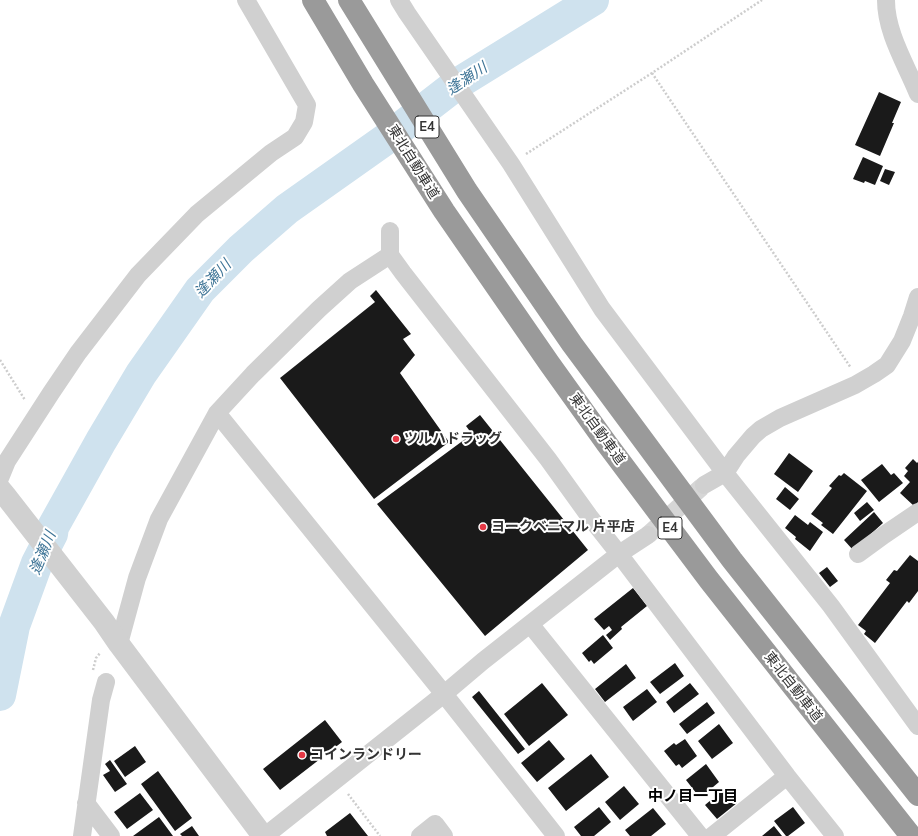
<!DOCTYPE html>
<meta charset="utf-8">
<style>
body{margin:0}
canvas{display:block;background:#fff}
</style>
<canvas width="918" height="836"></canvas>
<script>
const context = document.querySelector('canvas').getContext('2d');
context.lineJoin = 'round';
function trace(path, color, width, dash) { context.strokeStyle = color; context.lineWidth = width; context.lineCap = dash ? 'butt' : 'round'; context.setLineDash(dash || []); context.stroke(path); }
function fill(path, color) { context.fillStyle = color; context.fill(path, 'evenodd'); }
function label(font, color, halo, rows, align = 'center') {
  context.font = font + ' Mulish,"Noto Sans JP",sans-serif'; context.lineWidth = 4; context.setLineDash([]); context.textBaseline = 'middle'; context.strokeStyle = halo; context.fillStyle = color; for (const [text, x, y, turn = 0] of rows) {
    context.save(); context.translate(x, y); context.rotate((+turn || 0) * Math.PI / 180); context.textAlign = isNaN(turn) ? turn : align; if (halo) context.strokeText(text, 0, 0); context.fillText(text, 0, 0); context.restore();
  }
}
trace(new Path2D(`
 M0,695L14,626L37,563L52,534L53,527L101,441L141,374L200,290L241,249L287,209L386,139L457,84L593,0`), '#cfe2ee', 32);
fill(new Path2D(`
 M879,92L901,102L892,123H894L880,156L855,145Z
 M863,157L883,166L875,185L865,181L864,183L853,179Z
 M885,169L895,172L889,185L880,181Z
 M376,290L411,334L403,339L415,355L400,373L449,442L374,499L280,378L375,302L370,296Z
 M480,415L588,550L485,636L377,504L472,434L466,426Z
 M789,453L813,471L798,492L774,474Z
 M913,459L917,463L918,462V502L914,506L900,493L910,482L904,476L908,471L905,468Z
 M882,464L891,475L894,473L903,483L879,502L861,480Z
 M844,473L867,491L833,534L821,525L823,523L811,514L832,488L829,486L839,475L841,476Z
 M785,487L799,499L790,510L776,499Z
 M867,502L874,510L860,521L854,513Z
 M874,512L883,523L853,550L844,540Z
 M795,515L808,525L810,522L823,532L810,551L795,539L796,537L785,528Z
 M910,555L918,561V591L909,603L907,601L875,643L864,634L866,631L858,625L890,583L886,580L894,570L897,571Z
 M827,567L838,581L830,587L819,573Z
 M633,588L647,606L621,627L622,629L610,640L606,635L612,630L609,626L604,630L594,619Z
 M603,635L613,648L594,664L591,660L589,662L582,653Z
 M675,663L684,676L660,694L650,682Z
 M626,664L636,678L605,702L595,689Z
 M542,683L568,715L529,746L504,714Z
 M690,683L699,694L674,713L666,702Z
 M647,689L657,702L633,721L623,707Z
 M479,691L525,749L518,754L472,697Z
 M707,702L715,713L687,734L679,724Z
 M325,720L342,742L280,790L263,769Z
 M719,724L733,743L712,759L698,741Z
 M685,739L697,756L682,768L679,764L676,766L664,751L674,743L676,745Z
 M549,740L565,759L537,782L521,763Z
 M135,746L146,762L125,777L114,761Z
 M591,754L609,777L566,811L548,788Z
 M110,760L127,784L115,792L103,775L110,771L105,764Z
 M706,764L719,782L700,798L686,780Z
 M158,771L192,818L175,831L141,784Z
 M624,786L639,804L620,820L605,802Z
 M725,788L737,803L717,819L705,805Z
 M140,793L153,810L127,829L114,812Z
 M599,807L611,822L594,836H581L574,827Z
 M793,807L805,823L788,836H786L774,821Z
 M653,808L666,824L651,836H630L625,830Z
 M350,813L368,836H327L325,832Z
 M159,817L173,836H133Z
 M192,826L199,836H182L180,834Z
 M774,826L782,836H762Z`), '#1a1a1a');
trace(new Path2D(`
 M648,535L704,485`), '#d6d6d6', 18, [18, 9]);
trace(new Path2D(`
 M652,73L851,368
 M526,154L652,73L762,0
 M0,360L25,400
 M93,670L96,658L100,653
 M348,794L380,836`), '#cdcdcd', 2.5, [2, 2]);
trace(new Path2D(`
 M399,0L407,13L511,164L602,309L725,473L831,606L918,726
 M886,0C886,33 906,64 918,94
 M390,231V255L403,273L548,459L589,516L619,554L787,776L835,836
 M217,413L444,694L556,836
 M0,478L7,461L51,393L78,353L138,275L197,214L271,153L295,137L304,122L307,105L246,0
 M704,485L725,473L736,456L753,436L761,429L780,418L855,385L874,374L887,365L902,341L912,316L918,297
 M858,554L884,535L918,512
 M530,624L700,836
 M119,644L137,578L159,519L217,413L253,374L319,309L350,281L390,255
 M86,803L111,836
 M82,836L101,700L106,682
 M265,836L444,694L483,661L619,554L648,535
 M420,836L435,824L444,836
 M712,836L787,776`), '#d0d0d0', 18);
trace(new Path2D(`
 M0,489L5,495L104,622L119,644L263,836`), '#d0d0d0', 22);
trace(new Path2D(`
 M313,0L363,84L444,211L549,363L607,444L709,580L911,836
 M349,0L467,191L572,344L732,560L918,795`), '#9a9a9a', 22);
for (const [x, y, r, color] of [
 [396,439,4,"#e63946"],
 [483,527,4,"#e63946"],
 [302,755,4,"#e63946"]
]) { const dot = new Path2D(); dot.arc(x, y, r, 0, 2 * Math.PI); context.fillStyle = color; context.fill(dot); trace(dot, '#fff', 1.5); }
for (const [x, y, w] of [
 [427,127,24],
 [670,528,24]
]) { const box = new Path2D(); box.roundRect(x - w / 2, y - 11, w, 22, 3); context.fillStyle = '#fff'; context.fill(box); trace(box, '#333', 1); }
label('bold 13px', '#333', null, [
 ["E4",427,127],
 ["E4",670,528]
]);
label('14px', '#333', '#fff', [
 ["東北自動車道",413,162,58],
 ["東北自動車道",597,429,54],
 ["東北自動車道",793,687,52]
]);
label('bold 14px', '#333', '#fff', [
 ["ツルハドラッグ",404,439],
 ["ヨークベニマル 片平店",491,527],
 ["コインランドリー",310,755]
], 'left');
label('italic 15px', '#3f7597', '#fff', [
 ["逢瀬川",467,79,-34],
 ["逢瀬川",213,279,-47],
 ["逢瀬川",43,553,-68]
]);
label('bold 15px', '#000', '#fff', [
 ["中ノ目一丁目",693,796]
]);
</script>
